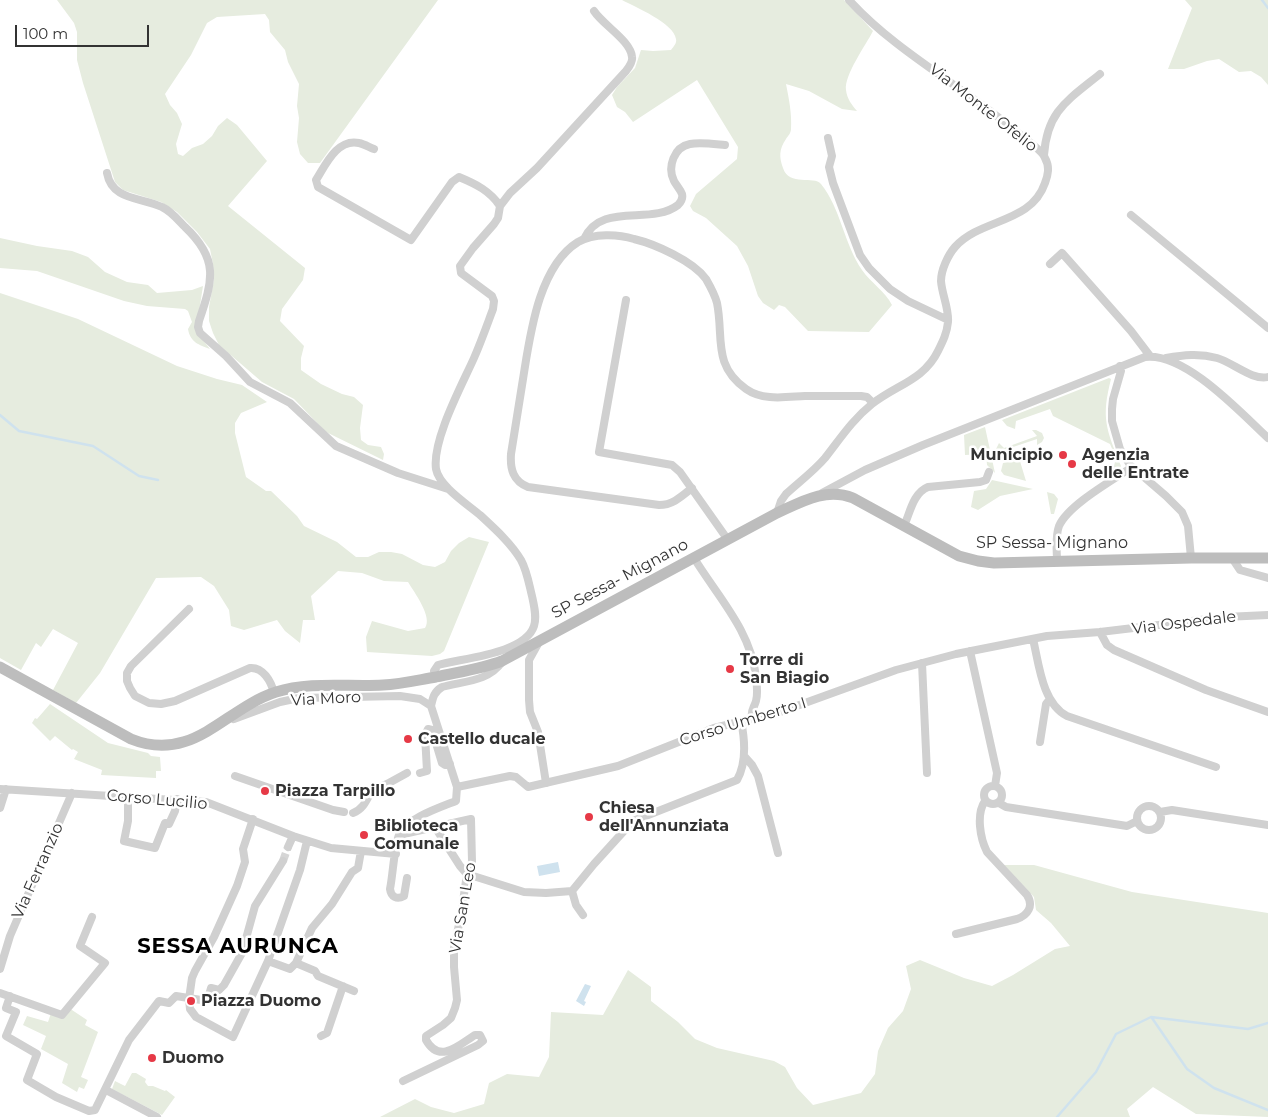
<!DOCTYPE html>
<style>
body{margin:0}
#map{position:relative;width:1268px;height:1117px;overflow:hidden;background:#fff;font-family:Montserrat,sans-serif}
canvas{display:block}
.scale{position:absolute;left:15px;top:25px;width:134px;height:22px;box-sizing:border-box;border:2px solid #333;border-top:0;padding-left:6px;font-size:15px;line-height:18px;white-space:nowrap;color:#333;-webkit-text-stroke:4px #fff;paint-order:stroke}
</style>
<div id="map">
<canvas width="1268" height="1117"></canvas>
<div class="scale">100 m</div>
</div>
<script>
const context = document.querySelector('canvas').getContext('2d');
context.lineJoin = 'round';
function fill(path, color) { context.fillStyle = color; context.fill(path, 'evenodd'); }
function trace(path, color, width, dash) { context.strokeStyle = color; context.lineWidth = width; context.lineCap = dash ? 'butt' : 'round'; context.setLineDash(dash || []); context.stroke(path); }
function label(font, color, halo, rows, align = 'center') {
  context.font = font + ' Montserrat,sans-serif'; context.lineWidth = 5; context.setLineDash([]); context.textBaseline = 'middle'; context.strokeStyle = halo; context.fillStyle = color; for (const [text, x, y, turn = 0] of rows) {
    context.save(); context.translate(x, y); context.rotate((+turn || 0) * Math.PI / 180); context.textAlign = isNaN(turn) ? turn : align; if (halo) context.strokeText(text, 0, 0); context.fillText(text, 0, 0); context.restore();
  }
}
fill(new Path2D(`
 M57,0H438L320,163H308L300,154L297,142L299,118L297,106L299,84L288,62L285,50L270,32L269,20L265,14L217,17L207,23L191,55L165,94L170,105L177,113L182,124L176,144L178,154L183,156L192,148L203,144L212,136L218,126L227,118L237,125L267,161L228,206L305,268L303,280L282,309L280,321L304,346L301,358V370L321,384L342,394L354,397L363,405L360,428L361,440L368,445L381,447L384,454L383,460L326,432L294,399L262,382L219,345L213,333L209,321V307L214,280L213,264L210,249L197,232L177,212L161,202L123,190L115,182L83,83L77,60V32L74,23Z
 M622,0H844L873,31C866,45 844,75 846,90C847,99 852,105 857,111L842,109L809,91L786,84C789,99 792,114 791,129C791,133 788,136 786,139C779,149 779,157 783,168C789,187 814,175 821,184C841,209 844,244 862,270C871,283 885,291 892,305L869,332L808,331L785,307L779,305L774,310L763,303L758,296L748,266L737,246L706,218L693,211L690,206L696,194L737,159L738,147L697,80L633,122L625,112L617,107L612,95L617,87L635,68L641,50L653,51L671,50C674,46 677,43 676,39C674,23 635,7 622,0Z
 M1185,0H1268V85L1261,77L1251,71L1239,72L1219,59L1207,61L1184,69H1168L1192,8Z
 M0,238L37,246L72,251L88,257L105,272L127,282L148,285L157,293L192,290L203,286L196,331L210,349C199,345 190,342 188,329L192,322L188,311L185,309L147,306L124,301L37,271L0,268Z
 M0,293L78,319L177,366L217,379L242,385L267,402L241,413L235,423V433L246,477L266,491H271L297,516L304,526L337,542L356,557H368L379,552H391L402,554L423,565L435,567L445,562L451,551L459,543L469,537L489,542L444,651L440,654L432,656L367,652L366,637L372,621L408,631L425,628C433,617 414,592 408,582L384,581L362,573L338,571L311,596L315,620H303L300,643L285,631L277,620L244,630L231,626L229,610L214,586L201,577L156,578L100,673L76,703L53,690L78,643L53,629L41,647L36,643L21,670L0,658Z
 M1109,378L1111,379C1101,418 1106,429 1121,466L1119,469L1110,475L1109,473L1114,466L1116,458L1110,444L1053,416L1050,409L1016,421L1015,429L1007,426L1002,420Z
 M985,427L995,473L987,465L986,454L965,455L964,435Z
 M1032,430H1036L1042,433L1044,438L1042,442L1037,445V439L1004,450L1002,456L998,454L996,449L999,443L1004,448L1037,436Z
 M1019,458L1026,481L1004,475L1001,471L1003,463Z
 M992,480L1033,489L1000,496L978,510L971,507L974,491L986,489Z
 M1047,492L1054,494L1058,499L1054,514H1051Z
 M50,704L108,743L148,753L151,756L160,757L161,771H156V778L101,775L102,770L74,759L78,752L73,749L72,750L55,736L50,741L32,723L35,718L37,719Z
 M1004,865H1034L1132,892L1268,913V1117L1196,1114L1153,1087L1127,1109L1130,1117H380L415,1099L431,1107L454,1113L484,1104L489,1083L507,1074L539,1077L549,1057L551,1012L603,1015L628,970L651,987V1001L678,1022L695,1039L717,1048L774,1061L785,1067L797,1088L813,1105L861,1093L875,1074L878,1051L888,1028L903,1011L911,989L906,966L920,960L964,978L992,986L1013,975L1055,949L1070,946L1051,923L1036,910L1034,897Z
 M69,1008L87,1020L85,1025L98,1032L81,1077L88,1080L84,1089L79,1087L77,1092L62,1083L68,1064L41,1049L46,1036L23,1025L27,1016L48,1022L51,1013L63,1018Z
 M132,1073H136L146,1079L145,1082L148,1086H153L165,1091L166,1090L175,1097L162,1115L112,1089L115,1081L125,1086Z`), '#e6ecdf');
fill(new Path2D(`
 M558,862L560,872L539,876L537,866Z
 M585,984L591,986L584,1001L586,1002L584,1006L576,1001Z`), '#cfe2ee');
trace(new Path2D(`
 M1262,0L1268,8
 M0,415L19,431L93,446L139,476L158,480
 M1152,1018L1187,1069L1214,1088L1268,1110
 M1057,1117L1096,1072L1116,1034L1151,1017L1248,1029L1268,1023`), '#cfe2ee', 2.5);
trace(new Path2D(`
 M283,861L288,847`), '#d6d6d6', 8, [8, 4]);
trace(new Path2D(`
 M828,138L832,156L829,167L833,183L860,255L869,268L890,289L908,301L948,320
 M374,149C369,147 364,144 359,143C337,138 325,166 316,180L318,187L411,240L452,182L459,177C476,184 490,191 500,206
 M1044,155C1047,111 1068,100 1100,74
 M107,173C112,201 142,197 162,207C171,211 178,220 185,227C219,259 213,280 199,321L198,327L200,333L226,356L250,382L290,403L336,446L398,473L448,489
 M1131,215L1268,328
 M584,239C601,201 651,226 678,205C681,202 683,198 682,194C680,189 676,185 674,181C667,167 674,147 690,144C700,142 714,144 725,145
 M1050,264L1062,253L1131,331L1150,356
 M626,300L599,452L672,465L680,472L728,540
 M1166,358C1183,355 1199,353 1217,358C1232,362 1253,381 1268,377
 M1120,366L1121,371L1113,399L1112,409V421L1120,449L1130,465L1166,496L1182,512L1188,526L1191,558
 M692,488C682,496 673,505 659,505L528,487C513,481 510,469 511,454C515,429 519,404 523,379C530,336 538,267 578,242C594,233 618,234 634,239C655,244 693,261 706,279C710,286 715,295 717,303C724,337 712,365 746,389C763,401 785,397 805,396C824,396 842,396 861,396L867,397L873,403
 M822,493L865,470L923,445L1145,357C1185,352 1240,412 1268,438
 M777,513L781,501L786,494C799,482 814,471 825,458C840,439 852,420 872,404C896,385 924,380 938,351C943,341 947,333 948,322C949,308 942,295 941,281C941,270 948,255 955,247C981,218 1031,224 1045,183C1048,175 1050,167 1045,158C1042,150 1025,139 1018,133C964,87 896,52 849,0
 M904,526C910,513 913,493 928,487L980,482L986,480L989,472
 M694,558C718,597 751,631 756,677C757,685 758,694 756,701C754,708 750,711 752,719
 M1232,558L1240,570L1268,578
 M1057,562C1057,550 1055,537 1059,526C1068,505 1113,480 1132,467
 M189,609L131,666L127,673V681L130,688L135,696L149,703L161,704L175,701L250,668C263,667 271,681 274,693
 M1100,632L1107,645L1114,650L1206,690L1268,712
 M1033,639C1039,664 1042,703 1067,716L1216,767
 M539,642L529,660V700L530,712L538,732L546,783
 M970,651L997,773L995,786
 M922,663L927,773
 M436,677L434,671L438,665C462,658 525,654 534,626C537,617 534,605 532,596C529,584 527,571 521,560C511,543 494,528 480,515C467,504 439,486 436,469C432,440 462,385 474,358C481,342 487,325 493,309L494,301L492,296L461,273L460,266L473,248L494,224L498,218L500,206L510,193L537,168L626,71C629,67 633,62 632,57C631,41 603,25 594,11
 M234,719L280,702L299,698L400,696L420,699L431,706
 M1040,742L1046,704L1050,699
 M744,756L752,765L758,776L778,853
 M420,773L427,771L425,735L428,729L432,730L433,733L442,763L445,765L450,764
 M235,776L333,810L344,812
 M984 795a9 9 0 1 1 18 0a9 9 0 1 1-18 0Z
 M457,787L431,706C433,697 434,692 442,687C463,681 488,682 502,662
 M0,789L206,802L293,836L331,848L396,854
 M128,797V821L124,841L155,848L165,823L169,824L175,811L177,799
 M999,803L1006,807L1127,826L1137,821
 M1137 818a12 12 0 1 1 24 0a12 12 0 1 1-24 0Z
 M0,808L6,789
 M1160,812L1172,810L1268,825
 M353,813C364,809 367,799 372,790L387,784L407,773
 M253,819L243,849L245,862L237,886L214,937L195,971L192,978L189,999L190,1009L196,1017L233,1037L268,961L300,870L307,841
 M435,827L460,866L467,874L524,892L546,893L572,891L594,864L633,821L737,780C747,762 745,740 741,721
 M399,835L471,819L472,862L467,874L461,915L454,948V967L457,1000L455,1008L451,1018L443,1025L426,1036V1040C440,1065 460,1044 475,1035H480L483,1041L478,1045L403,1081
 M288,847L293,836
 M407,878L404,896C397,900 391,897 390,889C393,874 394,848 399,835C405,819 441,807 456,801L457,787L510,776L516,777L528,787L618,766L714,728L780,712L896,670L956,654L1047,636L1100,632L1225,617L1268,615
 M572,891L576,905L583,915
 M956,934L1017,919C1028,915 1034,906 1027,895L987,852C980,838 976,814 985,801
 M268,961L290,969L296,963L315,971L318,976L354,991
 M296,963L312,928L332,904L352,872L358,868L361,851
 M0,969L10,936L72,793
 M0,993L62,1015L105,963L80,946L92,917
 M10,996L6,1008L16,1012L6,1036L37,1054L27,1080L56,1097L89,1111L95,1110L129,1040L159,1001L169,1003L176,996L201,1000L209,995L211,988L219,990L224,985L242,953L255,906L283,861
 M321,1036L327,1033L343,986
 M106,1090L157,1117`), '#d0d0d0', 8);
trace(new Path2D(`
 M0,667L131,739C193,764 224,709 276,692C310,681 348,687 383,685C401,684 418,680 436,677C458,672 481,669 502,661L777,513C801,502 826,487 853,498L959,556L978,561L994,563L1191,558H1268`), '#bdbdbd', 11);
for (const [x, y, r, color] of [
 [1063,455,5,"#e63946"],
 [1072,464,5,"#e63946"],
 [730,669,5,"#e63946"],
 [408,739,5,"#e63946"],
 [265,791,5,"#e63946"],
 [589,817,5,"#e63946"],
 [364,835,5,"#e63946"],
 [191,1001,5,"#e63946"],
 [152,1058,5,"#e63946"]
]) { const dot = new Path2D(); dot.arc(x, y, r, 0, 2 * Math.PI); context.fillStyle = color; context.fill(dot); trace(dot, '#fff', 2); }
label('16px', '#333', '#fff', [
 ["Via Monte Ofelio",983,108,38],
 ["SP Sessa- Mignano",1052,543],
 ["SP Sessa- Mignano",620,579,-28],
 ["Via Ospedale",1184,623,-7],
 ["Via Moro",326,699,-3],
 ["Corso Umberto I",743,722,-17],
 ["Corso Lucilio",157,800,5],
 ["Via Ferranzio",38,871,-66],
 ["Via San Leo",463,908,-80]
]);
label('bold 16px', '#333', '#fff', [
 ["Municipio",1053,455,"right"],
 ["Agenzia",1082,455],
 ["delle Entrate",1082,473],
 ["Torre di",740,660],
 ["San Biagio",740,678],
 ["Castello ducale",418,739],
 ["Piazza Tarpillo",275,791],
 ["Chiesa",599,808],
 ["dell'Annunziata",599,826],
 ["Biblioteca",374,826],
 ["Comunale",374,844],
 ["Piazza Duomo",201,1001],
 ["Duomo",162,1058]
], 'left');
context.letterSpacing = '1px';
label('bold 21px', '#000', '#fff', [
 ["SESSA AURUNCA",238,947]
]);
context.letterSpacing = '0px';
</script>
